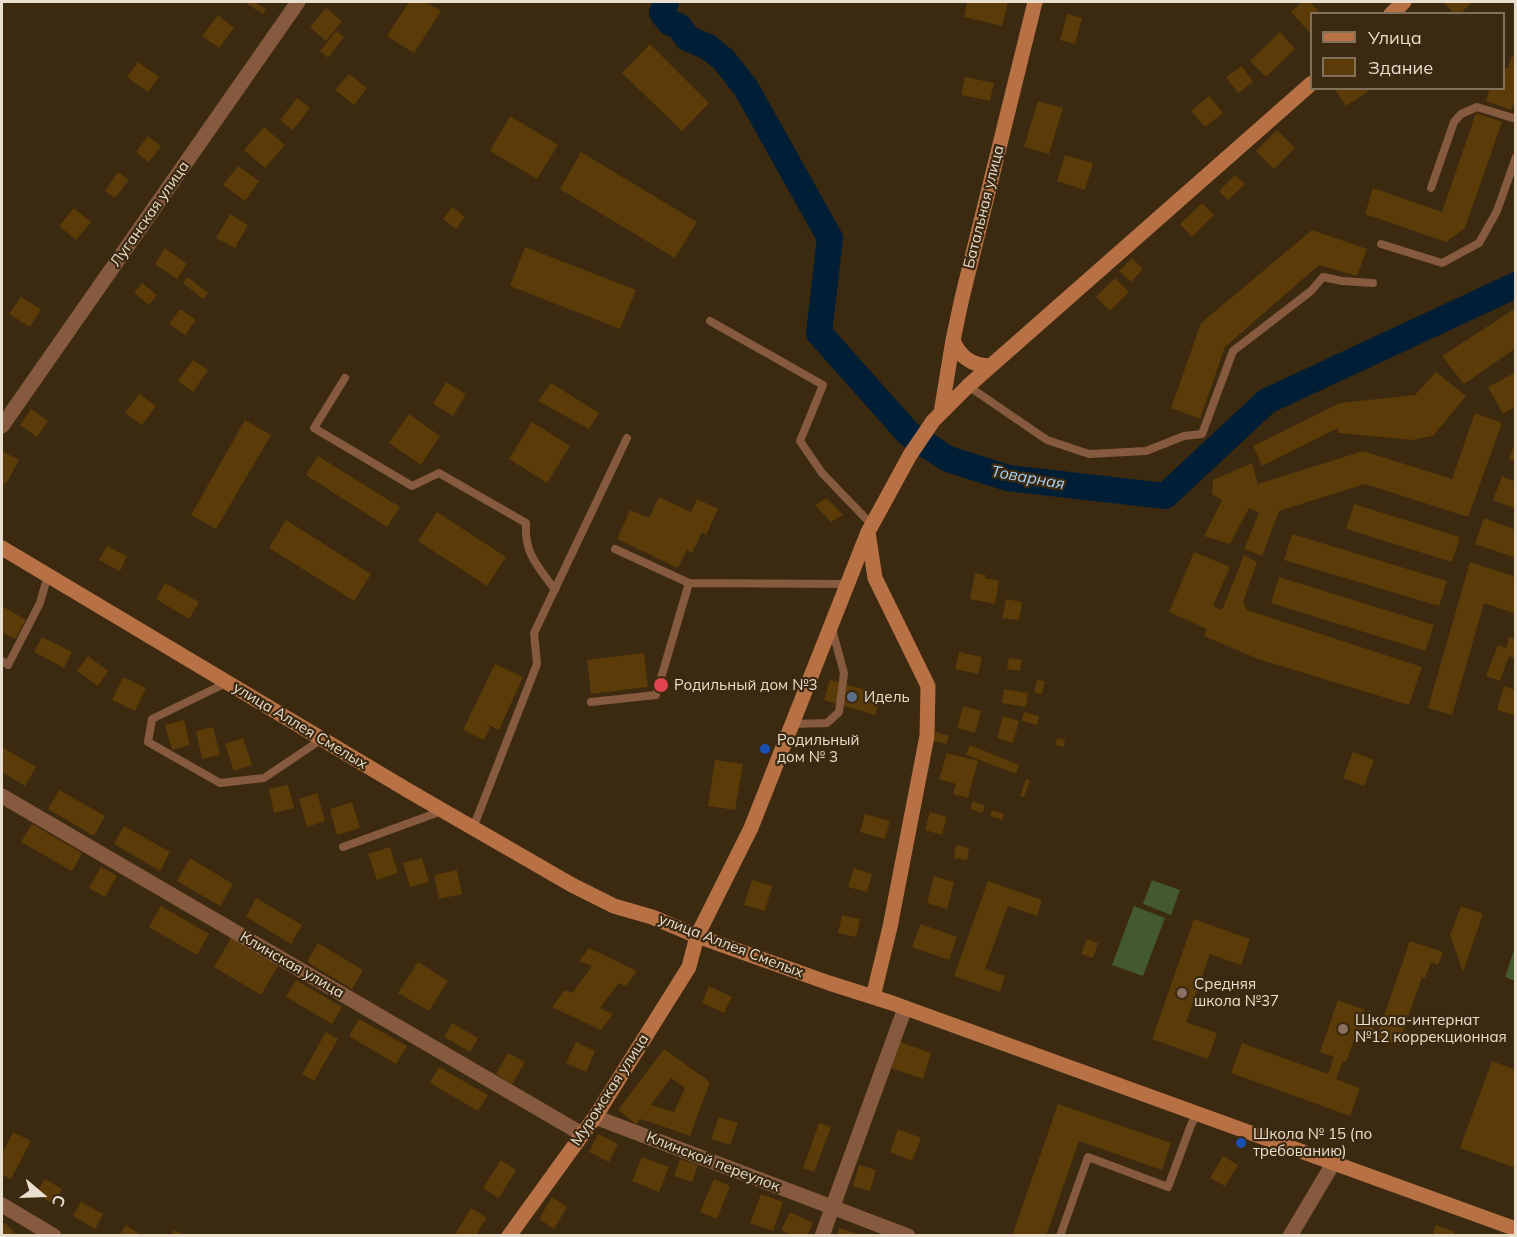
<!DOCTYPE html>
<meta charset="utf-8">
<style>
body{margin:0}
#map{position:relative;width:1517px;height:1237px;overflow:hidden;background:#3b2910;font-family:Mulish,sans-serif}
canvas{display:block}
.frame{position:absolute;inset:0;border:3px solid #eadecf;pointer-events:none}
.legend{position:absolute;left:1310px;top:12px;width:195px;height:78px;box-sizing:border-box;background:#3b2910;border:2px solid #81715c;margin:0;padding:8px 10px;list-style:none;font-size:18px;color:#eadecf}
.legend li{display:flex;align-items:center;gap:12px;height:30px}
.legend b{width:30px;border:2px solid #81715c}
.north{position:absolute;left:12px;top:1165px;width:60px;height:60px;-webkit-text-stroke:4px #3b2910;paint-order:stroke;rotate:109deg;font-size:16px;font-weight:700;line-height:24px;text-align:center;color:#eadecf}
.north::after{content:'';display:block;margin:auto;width:21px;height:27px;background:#eadecf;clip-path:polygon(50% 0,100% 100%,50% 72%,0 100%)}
</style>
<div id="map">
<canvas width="1517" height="1237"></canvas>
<div class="frame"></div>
<ul class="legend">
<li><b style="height:8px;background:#b77145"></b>Улица</li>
<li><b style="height:16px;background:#5b3b07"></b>Здание</li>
</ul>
<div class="north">С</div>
</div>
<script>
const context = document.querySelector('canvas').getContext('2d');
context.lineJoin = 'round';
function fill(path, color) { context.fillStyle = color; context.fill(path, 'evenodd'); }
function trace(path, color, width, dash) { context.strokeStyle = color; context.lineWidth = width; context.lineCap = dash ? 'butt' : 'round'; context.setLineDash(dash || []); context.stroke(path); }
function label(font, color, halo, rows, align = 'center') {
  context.font = font + ' Mulish,sans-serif'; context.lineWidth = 4.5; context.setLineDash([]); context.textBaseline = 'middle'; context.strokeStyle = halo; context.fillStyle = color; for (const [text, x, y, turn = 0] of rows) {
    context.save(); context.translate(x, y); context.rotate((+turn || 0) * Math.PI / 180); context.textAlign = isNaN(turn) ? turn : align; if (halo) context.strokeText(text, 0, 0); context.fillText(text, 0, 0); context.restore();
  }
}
fill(new Path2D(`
 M1152,880L1180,890L1171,915L1143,904Z
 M1134,906L1165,918L1143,976L1112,965Z
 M1515,947L1516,981H1515L1505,977Z`), '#45592e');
trace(new Path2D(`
 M666,2L662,13L670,23L679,26L687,38L708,47L724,60L746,88L830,238L819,333L908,433L948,459L1008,478L1165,496L1267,401L1516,285`), '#001f36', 26);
fill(new Path2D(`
 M249,2H254L266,9L263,14L247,4Z
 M409,2H425L441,11L414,53L387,36Z
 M967,2H1008L1002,26L964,17Z
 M1302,2H1310L1321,14H1312V35L1291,12Z
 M1443,2H1472L1460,14H1455Z
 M326,8L342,21L326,41L310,27Z
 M1067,14L1082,18L1075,44L1060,40Z
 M218,15L234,28L219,48L202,36Z
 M336,31L344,37L328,58L320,51Z
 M1280,32L1295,49L1266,77L1250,61Z
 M650,44L709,103L682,131L622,73Z
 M1516,54V99L1511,110L1486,101L1490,88H1504V68H1508L1511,58Z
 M138,62L159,77L148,92L127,77Z
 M1242,66L1253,82L1238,93L1226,77Z
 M349,74L367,88L354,105L335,90Z
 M965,77L994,83L990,101L961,95Z
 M1334,88H1367L1369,91L1346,106Z
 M1209,96L1223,113L1205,127L1191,111Z
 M297,98L310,108L293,130L280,120Z
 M1038,101L1063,108L1049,154L1024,147Z
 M1476,113L1502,122L1465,228L1446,242L1365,214L1373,188L1442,212Z
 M510,116L558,145L537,179L490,151Z
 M264,127L285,145L265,168L244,150Z
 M1277,130L1295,148L1274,169L1256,151Z
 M148,136L161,146L149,162L136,152Z
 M581,152L697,222L675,258L560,189Z
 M1065,155L1093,163L1085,190L1057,181Z
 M238,166L259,181L245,201L223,185Z
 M118,172L129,180L115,198L105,191Z
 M1235,175L1245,184L1228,200L1219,191Z
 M1202,203L1214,215L1192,237L1180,224Z
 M452,207L465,217L456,229L443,219Z
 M74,208L91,222L76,240L59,226Z
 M230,214L248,225L235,248L216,238Z
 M1312,230L1367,249L1357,276L1319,265L1225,347L1200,419L1171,408L1201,323Z
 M525,247L636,290L620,329L510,286Z
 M165,248L187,264L177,279L155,264Z
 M1132,258L1143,269L1131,282L1119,271Z
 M188,277L208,293L203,299L183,283Z
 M1115,278L1129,292L1110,311L1096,297Z
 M142,283L157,295L149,305L134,293Z
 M21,297L41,309L30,327L9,314Z
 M1516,308V348L1464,384L1442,356Z
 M180,309L196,320L185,335L169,324Z
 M193,360L208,370L193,392L178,381Z
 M1436,372L1466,396L1433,436L1413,440L1338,433V428L1262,466L1253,446L1340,403L1415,395Z
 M1516,372V406L1503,414L1488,387Z
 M446,382L466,394L453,416L433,404Z
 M551,383L599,413L589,429L538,401Z
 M139,394L156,406L142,425L125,413Z
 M31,409L48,421L37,437L20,425Z
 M1475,413L1502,423L1468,517L1365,484L1279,511L1262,556L1244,549L1259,513L1249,508L1230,544L1204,536L1222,500L1212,494L1213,480L1252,463L1258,484L1363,451L1452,479Z
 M409,414L440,436L421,465L389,443Z
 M245,420L271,435L216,529L191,515Z
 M532,422L570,446L547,483L509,459Z
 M1515,443H1516V461L1509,459Z
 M2,451L19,460L6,484L2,482Z
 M318,456L400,507L387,527L306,475Z
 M1502,476L1516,482V509L1493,500Z
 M659,497L691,512L697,499L718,509L706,535L702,532L692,553L687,550L678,568L617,539L630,510L649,518Z
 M827,498L843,515L831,522L815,505Z
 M1354,504L1460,537L1452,562L1346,529Z
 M437,512L506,557L487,586L418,541Z
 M1484,518L1516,530V558L1475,544Z
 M286,520L371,574L354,601L269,548Z
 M1292,534L1447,581L1439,606L1284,560Z
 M107,546L127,556L120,571L99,560Z
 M1194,552L1230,567L1213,606L1222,610L1244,555L1257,562L1243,602L1247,610L1422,667L1409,705L1258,659L1204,636L1207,629L1169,612Z
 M1470,562L1516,577V614L1484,603L1452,715L1428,708Z
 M975,573L986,575L985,578L999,581L995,604L970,599Z
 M1279,577L1434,625L1425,651L1271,603Z
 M165,583L199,602L189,619L156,599Z
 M1006,599L1022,602L1019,620L1002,618Z
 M2,606L26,620L15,639L3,633L2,635Z
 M42,637L72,652L64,668L34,652Z
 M1509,637L1516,639V659L1509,656L1500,681L1486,676L1498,645L1506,648Z
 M959,652L982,657L978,674L955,669Z
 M644,653L648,687L591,694L587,660Z
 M88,656L108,671L98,686L77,671Z
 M1009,658L1022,660L1020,671L1007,669Z
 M495,664L523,677L499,730L484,723L490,727L484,740L463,730Z
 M123,677L146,688L135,711L112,700Z
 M830,680L881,694L875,715L824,700Z
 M1037,680L1045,681L1042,694L1034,693Z
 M1504,686L1516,690V716L1497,710Z
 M1004,689L1028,693L1026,707L1002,703Z
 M963,706L981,711L975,733L957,728Z
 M1024,712L1039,716L1037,725L1022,721Z
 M1003,716L1019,721L1013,743L997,738Z
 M184,720L190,745L172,750L165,725Z
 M213,727L220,755L202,759L196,731Z
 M936,732L949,736L946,744L933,741Z
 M243,738L252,765L234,771L225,744Z
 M1057,738L1065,740L1064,747L1055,745Z
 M970,745L1019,765L1016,774L966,755Z
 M2,747L36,767L25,786L2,772Z
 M1353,752L1374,760L1364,786L1343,778Z
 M947,753L978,761L968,798L953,794L956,784L939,779Z
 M715,760L743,764L735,810L708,806Z
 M1026,779L1030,780L1024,797L1020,796Z
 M288,785L294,808L274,813L269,789Z
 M59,790L105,816L94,836L48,809Z
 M317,793L325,821L307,827L299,799Z
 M973,801L985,806L982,813L970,809Z
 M352,802L360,828L337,835L330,809Z
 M992,810L1004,814L1002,820L990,816Z
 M930,812L947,817L942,835L925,830Z
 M865,814L890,821L885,839L860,832Z
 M32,824L82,853L72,871L21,842Z
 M124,826L170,852L160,871L114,844Z
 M956,845L969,848L967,860L954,858Z
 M390,847L398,873L377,880L368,854Z
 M190,858L233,884L220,906L177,881Z
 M422,858L429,882L410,887L403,863Z
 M101,867L117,876L105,897L89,888Z
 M854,868L872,874L867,892L848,887Z
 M457,870L462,894L439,899L434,875Z
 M934,876L954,882L947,909L927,903Z
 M752,880L772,886L765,911L744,905Z
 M988,881L1042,900L1037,916L1008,906L985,969L1005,976L1000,992L954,976Z
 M256,898L302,925L291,944L246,917Z
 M161,906L209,934L197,955L149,927Z
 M1461,906L1483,914L1463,972L1450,935Z
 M842,915L860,919L856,937L838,933Z
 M1194,919L1250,939L1241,965L1210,954L1186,1022L1217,1033L1208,1059L1152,1039Z
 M921,924L957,937L949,960L912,947Z
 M231,938L278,966L261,995L214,967Z
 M1087,939L1098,943L1093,958L1081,954Z
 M1410,941L1443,952L1438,965L1431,962L1425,978L1422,977L1398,1045L1376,1038L1377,1035L1358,1028L1346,1062L1343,1061L1336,1079L1360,1088L1350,1116L1231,1073L1242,1043L1328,1074L1334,1057L1320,1052L1338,1000L1365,1010L1360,1024L1379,1030Z
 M318,943L363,970L352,989L307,962Z
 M589,948L637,971L626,986L619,983L600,1008L613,1014L601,1030L552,1007L565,990L572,993L592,966L579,961Z
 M418,962L448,981L429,1011L398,993Z
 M296,980L342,1007L332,1024L286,997Z
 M709,986L732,997L724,1013L702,1003Z
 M359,1019L407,1046L396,1064L349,1036Z
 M452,1023L478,1038L470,1052L444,1037Z
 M326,1032L338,1039L314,1081L302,1074Z
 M576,1042L595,1051L586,1072L566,1063Z
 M900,1042L931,1053L923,1079L891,1068Z
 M664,1049L710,1082L690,1136L650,1122L640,1119L636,1124L618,1110ZM671,1078L685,1088L674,1112L651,1105Z
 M508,1053L525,1062L512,1084L496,1074Z
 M1492,1061L1516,1070V1168L1460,1148Z
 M439,1067L488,1095L478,1111L430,1083Z
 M1058,1104L1171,1143L1162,1170L1079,1141L1046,1236H1012Z
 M719,1117L738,1123L730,1145L711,1139Z
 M819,1123L831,1127L814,1172L803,1168Z
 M898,1129L921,1138L912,1161L890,1152Z
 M13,1132L31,1141L11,1179L2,1175V1154Z
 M598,1134L618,1144L609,1162L589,1152Z
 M1223,1156L1238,1165L1225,1186L1210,1178Z
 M642,1157L669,1167L659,1192L632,1181Z
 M680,1159L698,1165L692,1182L674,1176Z
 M501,1160L516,1170L499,1198L483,1188Z
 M859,1165L876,1170L870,1191L853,1186Z
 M45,1179L62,1189L54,1204L36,1194Z
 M714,1179L730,1186L717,1219L700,1212Z
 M761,1194L783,1202L773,1231L750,1223Z
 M552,1197L567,1207L554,1229L539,1219Z
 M81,1202L103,1214L95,1229L73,1216Z
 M471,1208L487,1218L480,1228L476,1236H454Z
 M790,1212L813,1223L807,1236H793L781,1230Z
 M5,1223L18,1236H2V1226Z
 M126,1225L142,1236H119Z
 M1436,1225L1455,1232L1454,1236H1432Z
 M839,1228L861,1235V1236H837Z
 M174,1230L187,1236H171Z`), '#5b3b07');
trace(new Path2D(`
 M1431,188L1454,122L1461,114L1477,107L1516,119
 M1381,244L1442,263L1479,243L1497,211L1516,157
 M710,321L823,385L800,441L822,473L872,525
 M345,378L314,428L412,486L439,473L526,523C524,554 538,566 555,590
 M968,386L1047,440L1089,454L1146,451L1184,436L1202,434L1233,351L1311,291L1323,277L1342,281L1373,283
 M615,549L689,583L847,584
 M2,661L8,665L40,603L45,585L50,577
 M226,683L152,719L148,742L220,783L264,778L322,739
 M591,702L656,695L689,583
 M792,724L827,723L839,712L844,673L832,629
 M473,828L537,664L534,633L627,438
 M343,847L442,811
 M1060,1236L1088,1157L1168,1187L1191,1125L1197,1114`), '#855a3f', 8);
trace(new Path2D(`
 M2,426L298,2
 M2,796L582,1134
 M595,1117L908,1236
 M2,1205L54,1236
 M822,1236L905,1008
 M1290,1236L1334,1162`), '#855a3f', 15);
trace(new Path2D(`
 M1391,14L1404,2
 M953,340C959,356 972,366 990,366
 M941,413L953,340L962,298L1035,2
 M868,532L875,578L928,686L927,736L890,927L873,997
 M2,548L409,791L572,885L614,906L652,917L697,936L829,983L892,1003L1516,1229
 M509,1236L595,1117L689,967L697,936L751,828L868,532L910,455L933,421L968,386L1312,83`), '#b77145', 15);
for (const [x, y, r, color] of [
 [661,685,8,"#e0444e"],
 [852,697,6,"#5c6f8a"],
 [765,749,6,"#1a4fb4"],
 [1182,993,6,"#8d6e63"],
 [1343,1029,6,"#8d6e63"],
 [1241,1143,6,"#1a4fb4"]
]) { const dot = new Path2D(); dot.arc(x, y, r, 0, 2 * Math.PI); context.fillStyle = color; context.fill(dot); trace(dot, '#3b2910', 2); }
label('15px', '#eadecf', '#3b2910', [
 ["Батальная улица",984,207,-76],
 ["Луганская улица",150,214,-55],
 ["улица Аллея Смелых",300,726,31],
 ["улица Аллея Смелых",731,946,21],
 ["Клинская улица",292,965,30],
 ["Муромская улица",610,1090,-57],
 ["Клинской переулок",713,1162,21]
]);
label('15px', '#eadecf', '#3b2910', [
 ["Родильный дом №3",674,685],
 ["Идель",864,697],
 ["Родильный",777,740],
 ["дом № 3",777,757],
 ["Средняя",1194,984],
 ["школа №37",1194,1001],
 ["Школа-интернат",1355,1020],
 ["№12 коррекционная",1355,1037],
 ["Школа № 15 (по",1253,1134],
 ["требованию)",1253,1151]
], 'left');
label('italic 16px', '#a6d5fe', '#3b2910', [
 ["Товарная",1028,478,10]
]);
</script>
